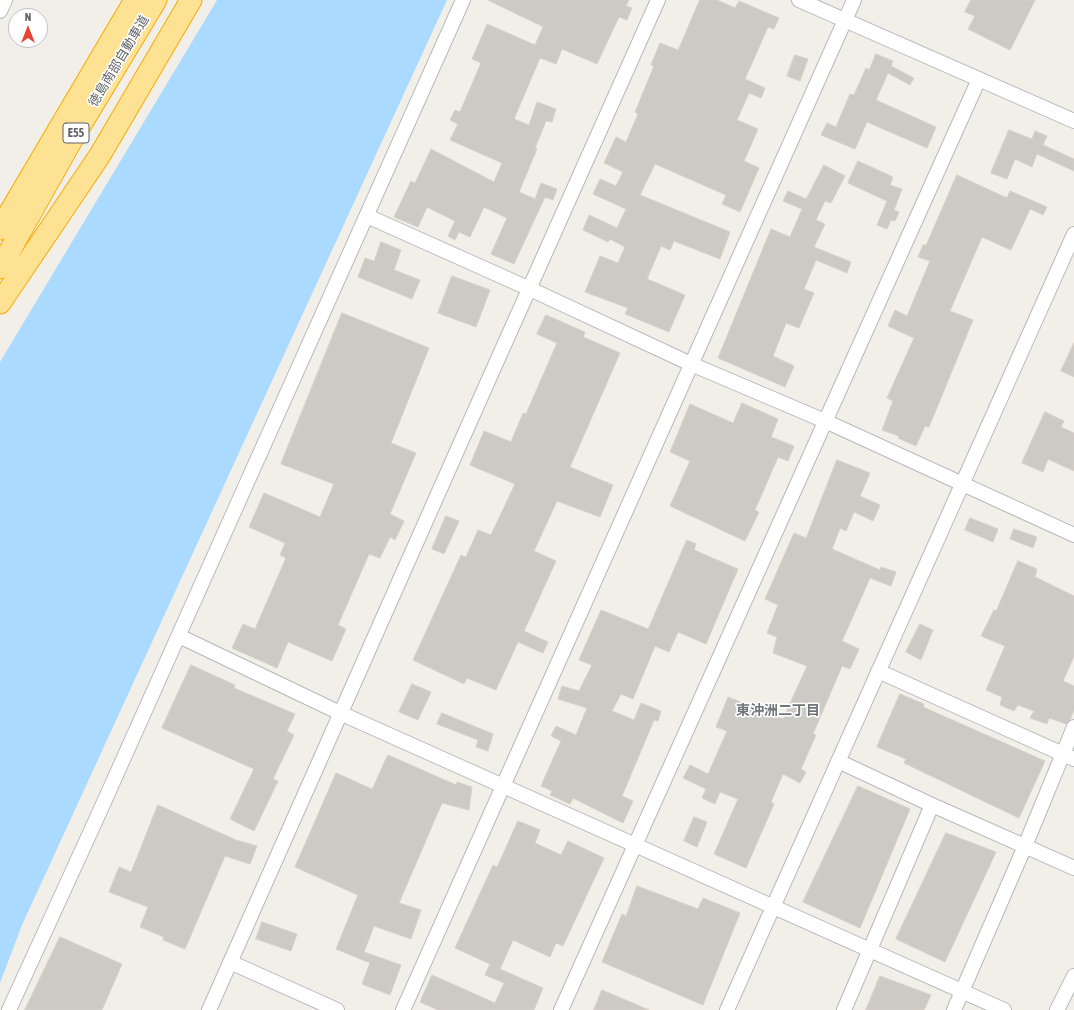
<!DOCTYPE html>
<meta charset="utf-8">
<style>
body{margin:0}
#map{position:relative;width:1074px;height:1010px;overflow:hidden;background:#f1efe8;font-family:"Asap Condensed",sans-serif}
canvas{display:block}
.north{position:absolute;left:8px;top:8px;width:40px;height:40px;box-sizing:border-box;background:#fff;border:1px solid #bfc1c3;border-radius:50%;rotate:0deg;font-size:11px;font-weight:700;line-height:16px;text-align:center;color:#5f6368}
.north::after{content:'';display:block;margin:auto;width:14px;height:18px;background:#ea4335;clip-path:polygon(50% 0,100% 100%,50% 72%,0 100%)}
</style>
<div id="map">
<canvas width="1074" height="1010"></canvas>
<div class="north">N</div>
</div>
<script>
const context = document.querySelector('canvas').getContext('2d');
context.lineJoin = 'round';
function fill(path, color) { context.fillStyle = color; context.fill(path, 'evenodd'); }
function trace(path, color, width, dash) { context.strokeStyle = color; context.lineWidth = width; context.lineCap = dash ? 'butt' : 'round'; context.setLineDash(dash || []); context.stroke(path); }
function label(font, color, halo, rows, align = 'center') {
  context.font = font + ' "Asap Condensed","Noto Sans JP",sans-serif'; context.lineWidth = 3; context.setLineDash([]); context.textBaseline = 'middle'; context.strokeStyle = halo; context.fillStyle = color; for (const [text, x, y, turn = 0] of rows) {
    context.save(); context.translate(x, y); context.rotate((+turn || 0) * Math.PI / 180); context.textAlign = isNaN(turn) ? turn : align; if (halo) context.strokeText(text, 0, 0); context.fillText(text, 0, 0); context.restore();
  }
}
fill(new Path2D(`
 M217,0H447L22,925L0,983V362Z`), '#aadaff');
const building = new Path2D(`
 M488,0H629L626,6L632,8L627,20L619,17L597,64L562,49L556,64L540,58L514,119L529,125L537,102L556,109L552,122L546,121L535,148L537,149L519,192L535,199L541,183L557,189L553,200L545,197L514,264L491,254L507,218L484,207L470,237L459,232L455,240L448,236L455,221L427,207L418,227L394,217L411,181L415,183L431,149L494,182L502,163L450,140L458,124L450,120L455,110L460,112L481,63L472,59L487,24L535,45L543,27Z
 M700,0H717L735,8L739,1L779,18L774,29L768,27L745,79L765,88L761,98L749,93L737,120L758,129L744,161L759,168L740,212L722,204L726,195L655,164L640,195L730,232L720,259L674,241L670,250L661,246L647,279L685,295L669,332L625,314L628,308L585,292L600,256L618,263L625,247L610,239L608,242L583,230L589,215L617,228L626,209L593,194L600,179L616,186L623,172L604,163L616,137L626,142L638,114L635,112L654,66L651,65L660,43L678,50Z
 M971,0H1035L1010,50L968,29L975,16L965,12Z
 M876,54L893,61L891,66L914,78L910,85L888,73L876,100L936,127L927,148L867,122L855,149L821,135L827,123L836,127L850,94L854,95L866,68L869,70Z
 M795,55L808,59L800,81L787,76Z
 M1009,130L1032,139L1035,131L1047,136L1043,145L1074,159V171L1037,154L1032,167L1015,159L1007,179L991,173Z
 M858,161L893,177L890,185L902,189L894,210L899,212L895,221L891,220L887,229L877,225L887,201L848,183Z
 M824,165L845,176L831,203L825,201L816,220L825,224L814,247L851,262L847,273L816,260L804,289L814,293L799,328L786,323L773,356L794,366L785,387L718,358L771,229L790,237L802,209L783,201L788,191L806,199Z
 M957,175L1007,198L1010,191L1047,207L1043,215L1030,209L1011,250L982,237L950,311L973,320L929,427L925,426L916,446L898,438L899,436L882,430L893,401L887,398L914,338L888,326L895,310L907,316L930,261L918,257L923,245H926Z
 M381,242L401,250L394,270L420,280L412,299L358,277L365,258L374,261Z
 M452,276L490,290L476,327L438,313Z
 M342,313L429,348L391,443L416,453L390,514L404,521L395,540L390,537L380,558L369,554L338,625L346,629L332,661L288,642L277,668L232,648L243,624L255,629L286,558L280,555L285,543L249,527L264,493L320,517L334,484L281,464Z
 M546,315L585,332L583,337L620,353L570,467L613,485L600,517L557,501L534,551L556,561L524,631L548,642L543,653L518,642L496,690L467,678L464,684L413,660L461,555L466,557L478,530L491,535L515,484L470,465L484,431L511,442L523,413L526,414L557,343L537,334Z
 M1074,343V377L1061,371Z
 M742,403L778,419L771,437L794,446L788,461L778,457L755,510L759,512L745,541L670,506L690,461L670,452L690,404L733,423Z
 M1045,412L1064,421L1061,427L1074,433V471L1048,459L1043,472L1022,463Z
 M837,460L870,473L860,496L880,505L873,521L854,512L846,531L840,528L832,549L880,570L881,567L896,572L891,586L870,578L842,641L859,649L850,669L842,666L813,734L816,735L801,769L806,772L800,783L783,774L771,802L774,804L746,868L714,854L738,799L720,792L715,804L702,798L706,789L683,778L690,765L708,774L727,731L716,727L728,697L783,719L807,666L773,653L777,637L767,633L778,605L765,599L794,533L806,538Z
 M446,516L459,521L444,554L432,549Z
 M970,518L998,529L993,542L965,530Z
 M1014,529L1037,537L1033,548L1010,539Z
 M687,540L696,544L694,550L738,569L706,644L678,632L669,652L655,646L633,699L621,694L612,711L634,720L641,703L661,711L658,721L654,720L622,796L633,801L623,823L573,798L570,804L550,795L552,791L541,786L561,741L551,736L556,726L576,735L587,708L558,699L562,686L579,691L592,665L579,660L601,610L648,629Z
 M1018,561L1037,569L1035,577L1074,596V656L1063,681L1074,686V710L1070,720L1066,724L1049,718L1047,724L1030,718L1034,711L1018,705L1014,711L1000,705L1002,697L986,690L1005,646L981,636L994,610L996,611Z
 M920,624L933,630L921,660L906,652Z
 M191,665L235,685L234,688L295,714L287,731L294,735L273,779L278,781L254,831L230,819L254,769L162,728Z
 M412,684L431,692L418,720L399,712Z
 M900,694L924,704L923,707L1045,761L1019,818L904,763L906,759L877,747Z
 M442,713L493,734L488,751L476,747L478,740L437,724Z
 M388,755L456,785L457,782L472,787L469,810L442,803L399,903L421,910L411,939L374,926L364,952L401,965L390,995L362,984L370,963L336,949L358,895L295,867L336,773L372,789Z
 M858,786L910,809L860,928L803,902Z
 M158,805L236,840L257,846L250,864L225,856L185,949L163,940L164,937L140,927L148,907L109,892L119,867L131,872Z
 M694,817L707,822L697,847L684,841Z
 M518,821L540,830L535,843L561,855L568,841L604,858L563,946L556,943L550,957L513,940L500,969L543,988L534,1010H438L420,1002L432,975L495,1003L504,983L485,975L490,964L455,948L493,865L497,867Z
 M946,833L996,852L945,962L896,939Z
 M637,886L698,909L703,898L740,913L703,1005L602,962L622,914L626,916Z
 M262,922L297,934L291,951L256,939Z
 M60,937L122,964L102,1010H25Z
 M880,976L931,995L924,1010H866Z
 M602,990L649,1010H594Z`);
fill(building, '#cccac5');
trace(building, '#d6d1c6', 1);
const minor = new Path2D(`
 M799,0L1074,121
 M0,11L5,0
 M367,216L530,289L691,364L825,421L1074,535
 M179,636L340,713L1004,1010
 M878,671L1074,759
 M838,761L932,805L1074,868
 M230,962L337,1010
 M9,1010L100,811L463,0
 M209,1010C356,672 509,337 658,0
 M403,1010L854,0
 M561,1010L979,79
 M727,1010L1074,234
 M844,1010L932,805
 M954,1010L1025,846L1074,727
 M1057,1010L1074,976`);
const highway = new Path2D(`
 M0,229L135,0
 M0,268L74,136L156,0
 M0,303L100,155L191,0`);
trace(minor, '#b5b8bc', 16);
trace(highway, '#f9ab00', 23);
trace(minor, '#fff', 14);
trace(highway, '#fde293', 21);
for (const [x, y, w] of [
 [76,133,26]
]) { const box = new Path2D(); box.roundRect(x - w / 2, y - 10, w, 20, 3); context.fillStyle = '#fff'; context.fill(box); trace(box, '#5f6368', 1); }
label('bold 12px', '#5f6368', null, [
 ["E55",76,133]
]);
label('13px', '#5f6368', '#fff', [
 ["徳島南部自動車道",119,61,-59]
]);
label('bold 14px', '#70757a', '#fff', [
 ["東沖洲二丁目",778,711]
]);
</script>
